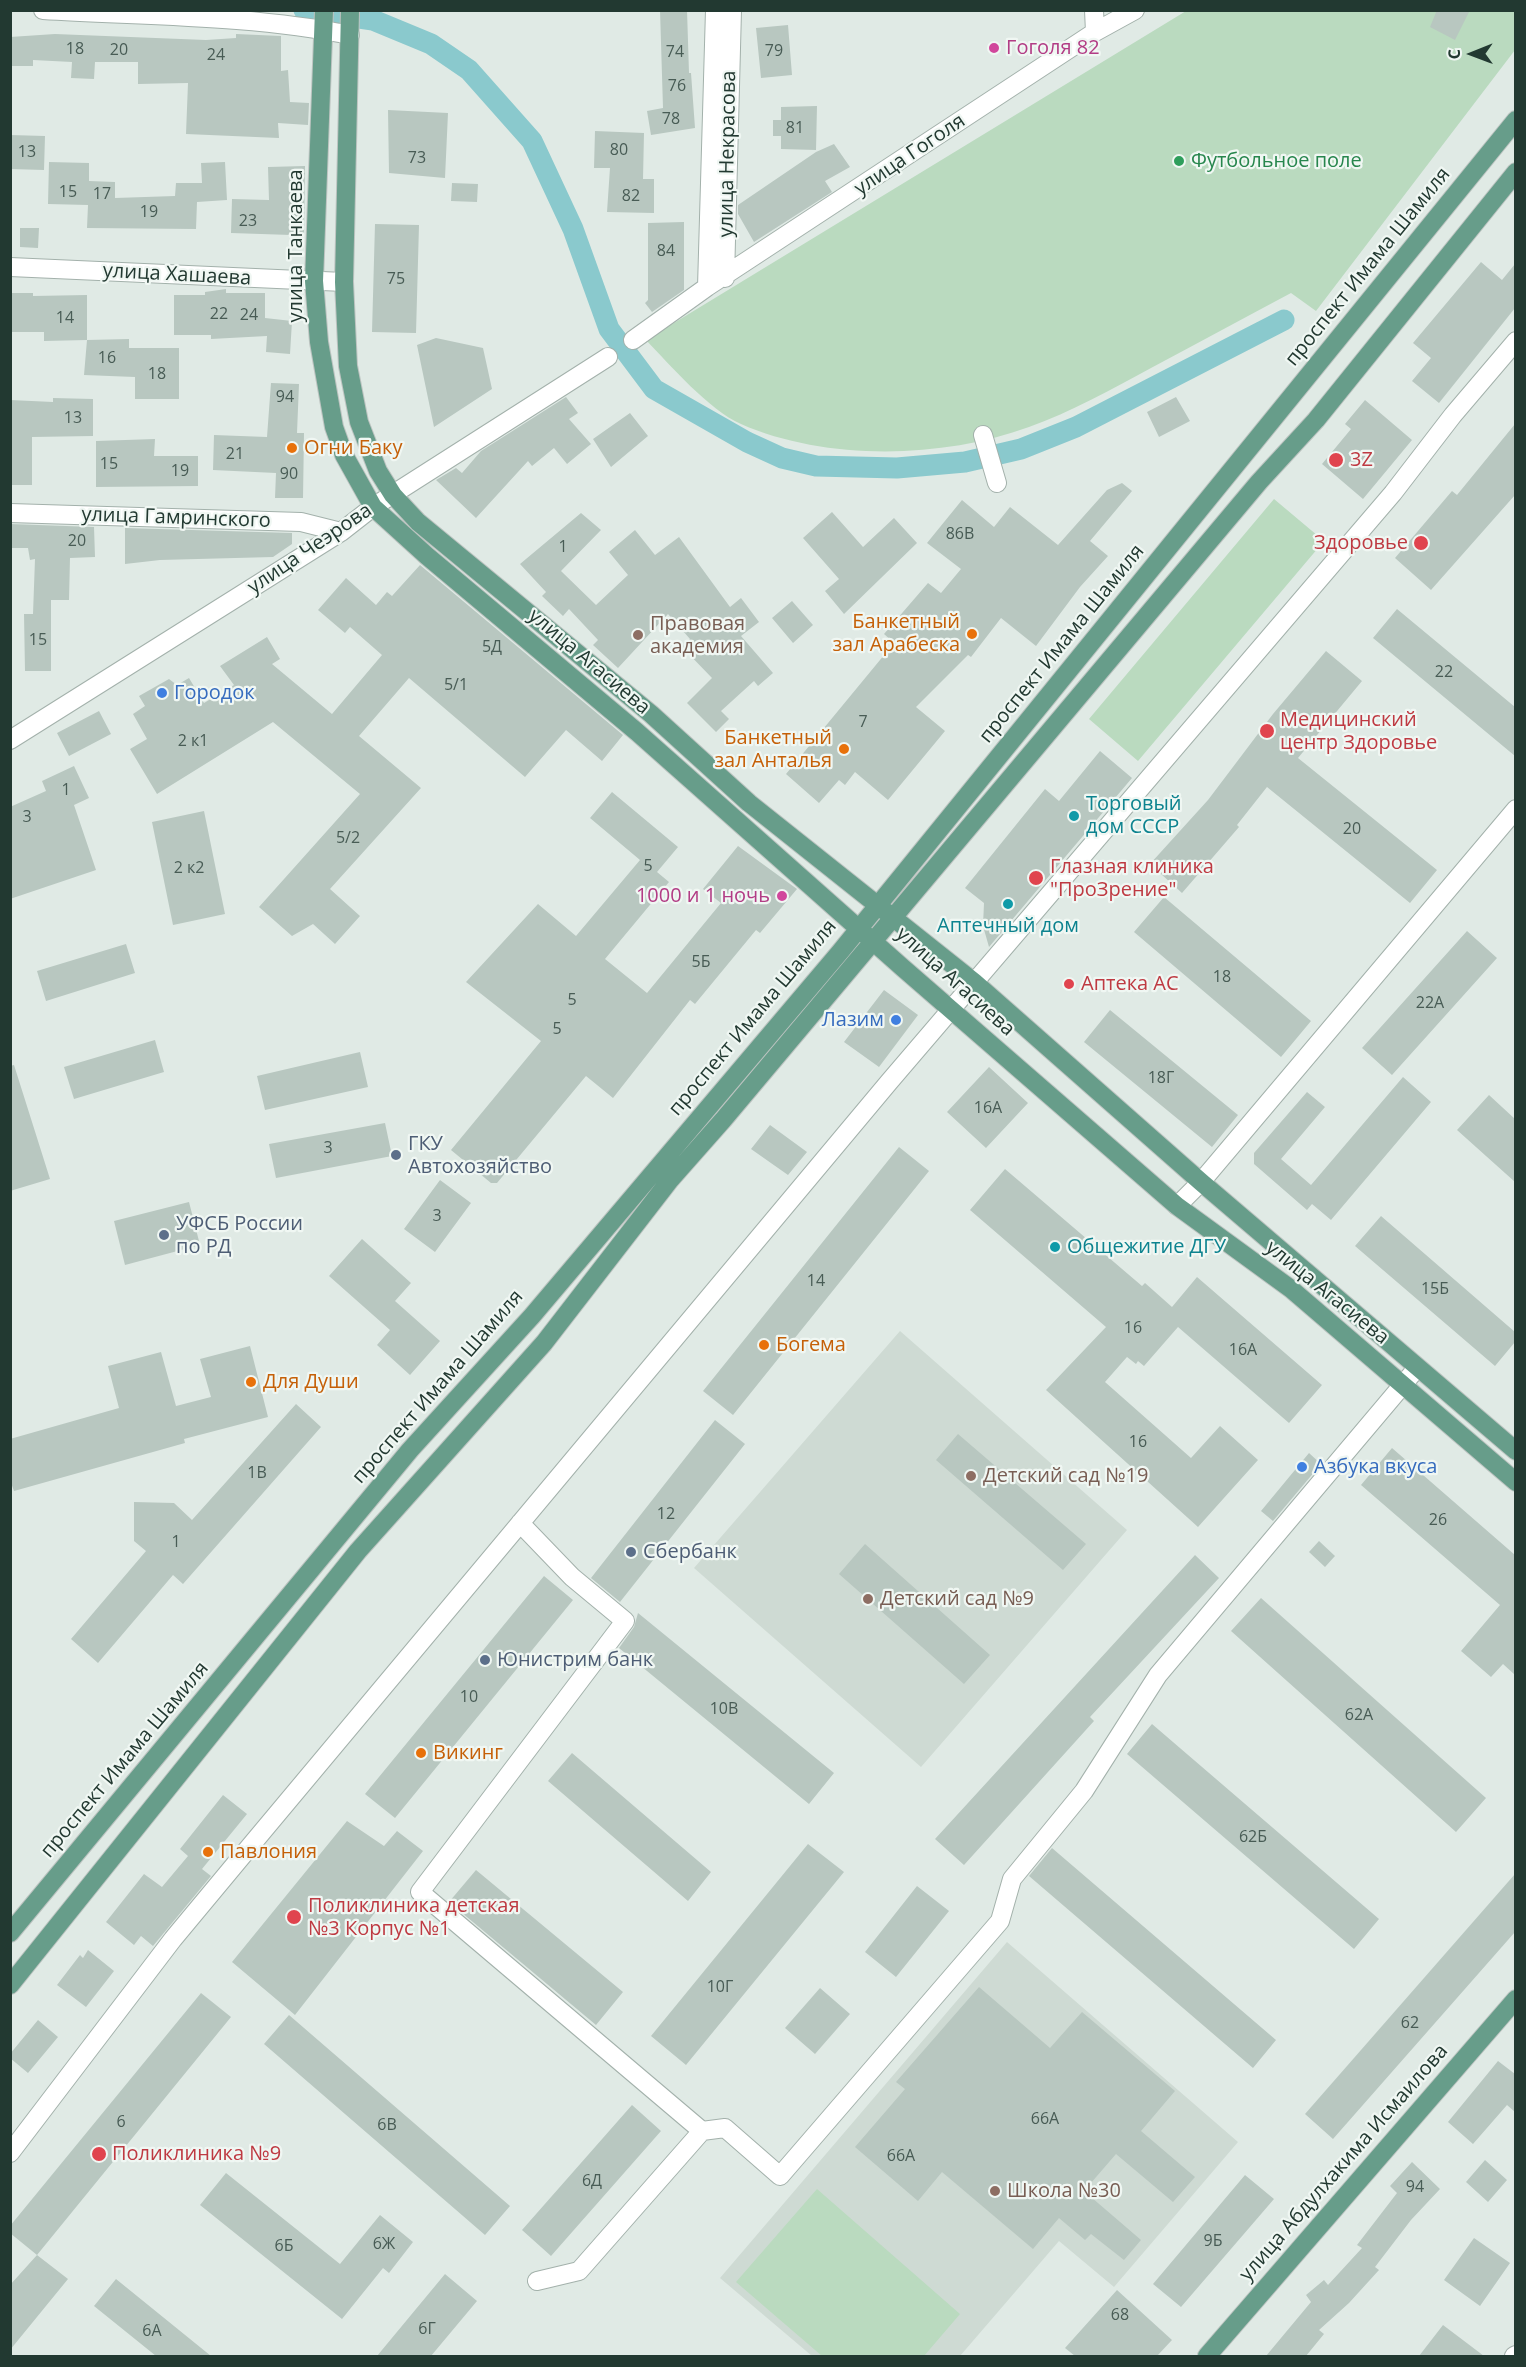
<!DOCTYPE html>
<meta charset="utf-8">
<style>
body{margin:0}
#map{position:relative;width:1526px;height:2367px;overflow:hidden;background:#e0eae5;font-family:"Open Sans",sans-serif}
canvas{display:block}
.frame{position:absolute;inset:0;border:12px solid #223931;pointer-events:none}
.north{position:absolute;left:1442px;top:24px;width:60px;height:60px;-webkit-text-stroke:4px #f0f7f3;paint-order:stroke;rotate:269deg;font-size:16px;font-weight:700;line-height:24px;text-align:center;color:#223931}
.north::after{content:'';display:block;margin:auto;width:21px;height:27px;background:#223931;clip-path:polygon(50% 0,100% 100%,50% 72%,0 100%)}
</style>
<div id="map">
<canvas width="1526" height="2367"></canvas>
<div class="frame"></div>
<div class="north">С</div>
</div>
<script>
const context = document.querySelector('canvas').getContext('2d');
context.lineJoin = 'round';
function fill(path, color) { context.fillStyle = color; context.fill(path, 'evenodd'); }
function trace(path, color, width, dash) { context.strokeStyle = color; context.lineWidth = width; context.lineCap = dash ? 'butt' : 'round'; context.setLineDash(dash || []); context.stroke(path); }
function label(font, color, halo, rows, align = 'center') {
  context.font = font + ' "Open Sans",sans-serif'; context.lineWidth = 4.5; context.setLineDash([]); context.textBaseline = 'middle'; context.strokeStyle = halo; context.fillStyle = color; for (const [text, x, y, turn = 0] of rows) {
    context.save(); context.translate(x, y); context.rotate((+turn || 0) * Math.PI / 180); context.textAlign = isNaN(turn) ? turn : align; if (halo) context.strokeText(text, 0, 0); context.fillText(text, 0, 0); context.restore();
  }
}
fill(new Path2D(`
 M900,1331L1127,1530L921,1767L694,1568Z
 M1007,1942L1238,2142L1114,2287L1059,2241L960,2356H812L720,2278Z`), '#cedad3');
fill(new Path2D(`
 M1186,11H1515V50L1316,311L1291,293C1244,318 1198,343 1151,368C1112,389 1071,412 1029,427C942,459 825,461 741,424C709,410 670,365 646,340Z
 M1274,499L1324,541L1138,761L1089,719Z
 M817,2189L960,2314L924,2356H822L736,2282Z`), '#badabf');
trace(new Path2D(`
 M304,10L373,20L431,44L469,70L532,141L573,229L609,329L654,389L747,442L782,458L816,466L897,468L965,462L1021,449L1076,427L1284,320`), '#8ac9cd', 21);
fill(new Path2D(`
 M660,10H687L689,73H691L695,128L651,135L647,111L663,108Z
 M1437,10H1470L1455,40L1430,27Z
 M788,25L792,75L761,78L756,28Z
 M55,34L206,40L236,38V34L281,36V71L288,70L290,102L309,103L308,125L278,123L279,138L186,134L188,83L138,84V62H95L94,79L71,78L72,62L33,60V66H10V37Z
 M817,106L816,150L781,149V136H773V120H781V107Z
 M388,110L448,113L445,178L389,173Z
 M595,131L644,133L643,179H654V213L607,212L610,168H594Z
 M10,135L45,136L44,170L10,169Z
 M834,144L850,167L825,181L832,192L754,242L738,214V205L816,152Z
 M49,162L89,163V181L115,182V198L175,196L176,183H202L201,163L225,162L227,200L197,202L196,229L87,228L88,205L48,204Z
 M305,166L304,238L291,237V235L231,233L232,199L269,200L268,167Z
 M452,183L478,184L477,202L451,201Z
 M684,222V290L652,312L645,303L648,300V223Z
 M375,224L419,225L416,333L372,332Z
 M20,228H39L38,248L20,247Z
 M1481,262L1502,280L1515,264V308L1439,403L1412,381L1431,358L1413,343Z
 M226,289V293H265V318L292,321L290,354L266,352L267,336L211,339V335H174V295H205V292Z
 M10,293H33V296L87,295V340L44,341V332H10Z
 M436,338L483,348L492,389L434,427L417,345Z
 M129,339V348H179V399H135V377L84,375L87,340Z
 M271,383L299,384L297,433H304L303,498H275L276,473L213,470L214,435L267,437Z
 M566,397L578,413L569,419L591,444L567,464L554,448L532,466L528,461L476,518L436,480L456,468L462,473L481,451Z
 M1176,397L1190,421L1159,437L1147,412Z
 M53,398L93,399V436L32,437V485H10V400L53,402Z
 M1365,400L1412,440L1363,499L1322,464L1351,429L1345,424Z
 M630,413L648,436L611,467L593,439Z
 M1515,424V495L1431,590L1395,558L1452,491L1457,495Z
 M155,439L154,456H198V486L96,487V441Z
 M1122,483L1132,491L1090,541L1108,556L1080,587L1036,646L1001,618L971,657L968,655L916,707L945,731L888,800L855,772L845,785L839,780L819,803L786,774L894,643L884,634L928,583L941,593L961,569L927,543L962,500L994,527L1010,507L1058,545L1107,490Z
 M832,512L863,547L894,518L917,543L844,614L825,591L839,579L803,538Z
 M581,513L601,530L561,571L596,605L628,575L609,552L635,530L655,555L679,537L730,607L741,598L759,622L741,636L773,673L758,686L754,681L721,711L729,719L716,732L687,703L712,678L682,647L690,639L668,614L618,668L593,645L598,640L569,609L563,616L542,596L546,592L520,564Z
 M10,524L94,527L95,557L70,558L69,600H51V671H25L24,614H33L35,559L30,560L28,548H10Z
 M125,528L292,533V544L273,557L160,560L125,564Z
 M420,565L623,735L602,761L566,730L525,777L409,678L359,736L421,788L330,889L360,916L335,944L313,924L292,936L259,907L360,794L273,722L157,794L130,749L147,739L133,714L145,706L139,696L169,679L177,685L189,678L204,703L234,685L220,666L267,637L280,659L272,664L332,714L382,655L350,627L345,633L318,610L346,578L376,605L387,592L392,596Z
 M792,601L813,625L793,643L772,618Z
 M1397,609L1515,707V756L1373,638Z
 M1326,651L1362,681L1298,758L1437,870L1410,903L1267,787L1237,825L1239,827L1182,893L1150,864L1208,800L1273,714Z
 M99,711L111,734L69,756L57,733Z
 M1100,751L1132,778L989,947L983,926L984,903L965,888L1045,789L1059,801Z
 M74,766L89,798L74,805L96,870L10,899V807L46,791L42,781Z
 M612,792L678,847L657,872L669,882L605,959L647,993L721,903L703,889L738,846L797,889L760,933L756,930L695,1004L690,1000L613,1098L586,1076L497,1183H491L451,1150L541,1041L466,982L538,904L576,936L640,860L590,818Z
 M204,811L225,914L173,925L152,822Z
 M1164,897L1311,1021L1281,1057L1134,932Z
 M1467,931L1497,958L1392,1075L1362,1048Z
 M126,944L135,973L46,1001L37,971Z
 M884,990L918,1015L879,1067L844,1042Z
 M1110,1010L1238,1115L1212,1147L1084,1042Z
 M155,1040L164,1072L74,1099L64,1067Z
 M360,1052L368,1087L265,1110L257,1076Z
 M14,1065L50,1179L10,1191V1066Z
 M989,1067L1028,1103L986,1148L947,1112Z
 M1403,1077L1431,1102L1331,1220L1312,1204L1307,1210L1254,1164V1153L1307,1092L1325,1107L1281,1159L1311,1185Z
 M1489,1095L1515,1119V1182L1457,1130Z
 M385,1123L392,1156L276,1178L269,1144Z
 M770,1125L807,1152L788,1175L751,1149Z
 M899,1147L929,1171L733,1415L703,1391Z
 M1005,1169L1142,1286L1145,1283L1172,1307L1197,1277L1322,1385L1289,1423L1178,1327L1144,1366L1138,1361L1136,1364L1127,1357L1105,1382L1191,1458L1220,1426L1258,1460L1198,1527L1046,1390L1106,1327L970,1210Z
 M440,1180L471,1203L435,1252L404,1229Z
 M189,1202L200,1245L125,1265L114,1221Z
 M1381,1216L1515,1332V1342L1495,1366L1355,1246Z
 M362,1239L411,1283L395,1301L440,1341L410,1375L377,1345L390,1330L329,1276Z
 M250,1346L268,1417L184,1439L185,1443L14,1491L10,1480V1439L119,1408L108,1366L161,1352L176,1406L211,1397L200,1359Z
 M296,1404L321,1427L183,1584L173,1575L98,1663L71,1639L146,1551L134,1541V1502L174,1503L192,1520Z
 M715,1420L745,1444L620,1602L591,1578Z
 M958,1434L1086,1544L1063,1570L936,1460Z
 M1392,1448L1515,1555V1675L1503,1664L1491,1677L1461,1651L1500,1605L1361,1485Z
 M1309,1453L1321,1464L1273,1521L1261,1511Z
 M1319,1541L1335,1556L1325,1567L1309,1552Z
 M865,1544L990,1655L964,1684L839,1574Z
 M1195,1555L1219,1578L1090,1717L1094,1721L964,1865L935,1839Z
 M544,1576L573,1600L395,1818L365,1794Z
 M1261,1598L1486,1798L1456,1832L1231,1631Z
 M638,1613L834,1773L809,1804L619,1648L634,1627Z
 M1152,1724L1379,1919L1354,1949L1127,1754Z
 M572,1753L711,1872L688,1901L548,1781Z
 M223,1795L247,1814L202,1869L211,1876L153,1946L141,1936L134,1945L106,1922L144,1874L162,1887L188,1856L180,1849Z
 M347,1821L384,1846L397,1831L423,1851L295,2015L232,1962Z
 M808,1844L844,1872L686,2065L651,2036Z
 M1052,1848L1276,2040L1253,2068L1029,1876Z
 M476,1870L623,1992L596,2025L449,1902Z
 M1515,1874V1932L1333,2139L1305,2114Z
 M917,1886L949,1911L896,1977L865,1952Z
 M88,1950L114,1971L86,2007L57,1985L80,1955L83,1958Z
 M979,1987L1050,2048L1082,2012L1175,2091L1141,2131L1195,2177L1173,2202L1116,2154L1084,2191L1141,2240L1124,2260L1091,2234L1085,2240L1059,2218L1033,2249L942,2172L918,2201L855,2147L905,2089L896,2082Z
 M820,1988L850,2014L815,2054L785,2028Z
 M201,1993L231,2017L37,2255L10,2233V2226Z
 M289,2015L510,2206L485,2235L264,2044Z
 M38,2020L58,2037L28,2073L10,2058V2054Z
 M1498,2061L1515,2074V2112L1507,2105L1473,2144L1448,2122Z
 M632,2105L661,2131L551,2256L522,2230Z
 M1485,2160L1507,2180L1488,2202L1466,2182Z
 M1412,2162L1440,2189L1411,2220L1375,2267L1379,2270L1349,2303L1319,2330L1324,2334L1306,2356H1266L1311,2302L1306,2295L1324,2280L1328,2285L1362,2248L1357,2245L1397,2193L1390,2186Z
 M226,2173L340,2264L380,2215L413,2242L389,2273L383,2268L342,2319L200,2205Z
 M1245,2175L1274,2199L1181,2307L1153,2284Z
 M1474,2238L1510,2263L1480,2306L1444,2280Z
 M37,2255L68,2279L10,2350V2285Z
 M445,2274L477,2301L431,2356H377Z
 M116,2279L211,2356H156L94,2306Z
 M1117,2290L1172,2340L1157,2356H1075L1065,2348Z
 M1443,2325L1484,2356H1419Z`), '#b8c7c0');
const minor = new Path2D(`
 M43,10C144,16 252,15 350,35
 M1094,10L1095,32
 M10,267L344,282
 M725,278L732,10
 M707,287L715,10
 M633,340L707,287L1095,32L1135,10
 M983,435L997,483
 M10,513L301,522L341,532
 M10,740L341,532L373,507L608,357
 M1177,1206L1201,1182L1516,809
 M520,1523L572,1577L625,1621L420,1892L702,2131
 M10,2153L173,1939L252,1844L889,1082L1393,493L1453,415L1516,341
 M537,2281L579,2271L702,2131L725,2128L780,2176L1000,1921L1012,1879L1084,1791L1158,1675L1417,1368
 M1514,2356L1516,2355`);
const major = new Path2D(`
 M324,10L314,281L319,342L334,427L344,455L373,507L427,556L637,732L903,968L1177,1206L1291,1289L1516,1482
 M350,10L344,282L348,366L359,422L378,471L393,495L418,522L651,714L749,803L974,982L1201,1182L1516,1451
 M10,1933L410,1450L532,1316L840,952L1516,120
 M10,1985L358,1551L544,1343L670,1180L723,1120L1259,482L1316,420L1516,172
 M1207,2356L1516,1999`);
trace(minor, '#a3b1ab', 20);
trace(major, '#bdc4c1', 20);
trace(minor, '#fff', 18);
trace(major, '#679d8a', 18);
for (const [x, y, r, color] of [
 [994,48,6,"#d1479c"],
 [1179,161,6,"#2e9e5b"],
 [292,448,6,"#e8710a"],
 [1336,460,8,"#e0444e"],
 [1421,543,8,"#e0444e"],
 [972,634,6,"#e8710a"],
 [638,635,6,"#8d6e63"],
 [162,693,6,"#3f7fe0"],
 [1267,731,8,"#e0444e"],
 [844,749,6,"#e8710a"],
 [1074,816,6,"#0f9aa8"],
 [1036,878,8,"#e0444e"],
 [782,896,6,"#d1479c"],
 [1008,904,6,"#0f9aa8"],
 [1069,984,6,"#e0444e"],
 [896,1020,6,"#3f7fe0"],
 [396,1155,6,"#5c6f8a"],
 [164,1235,6,"#5c6f8a"],
 [1055,1247,6,"#0f9aa8"],
 [764,1345,6,"#e8710a"],
 [251,1382,6,"#e8710a"],
 [1302,1467,6,"#3f7fe0"],
 [971,1476,6,"#8d6e63"],
 [631,1552,6,"#5c6f8a"],
 [868,1599,6,"#8d6e63"],
 [485,1660,6,"#5c6f8a"],
 [421,1753,6,"#e8710a"],
 [208,1852,6,"#e8710a"],
 [294,1917,8,"#e0444e"],
 [99,2154,8,"#e0444e"],
 [995,2191,6,"#8d6e63"]
]) { const dot = new Path2D(); dot.arc(x, y, r, 0, 2 * Math.PI); context.fillStyle = color; context.fill(dot); trace(dot, '#f0f7f3', 2); }
label('16px', '#485c55', null, [
 ["18",75,49],
 ["20",119,50],
 ["79",774,51],
 ["74",675,52],
 ["24",216,55],
 ["76",677,86],
 ["78",671,119],
 ["81",795,128],
 ["80",619,150],
 ["13",27,152],
 ["73",417,158],
 ["15",68,192],
 ["17",102,194],
 ["82",631,196],
 ["19",149,212],
 ["23",248,221],
 ["84",666,251],
 ["75",396,279],
 ["22",219,314],
 ["24",249,315],
 ["14",65,318],
 ["16",107,358],
 ["18",157,374],
 ["94",285,397],
 ["13",73,418],
 ["21",235,454],
 ["15",109,464],
 ["19",180,471],
 ["90",289,474],
 ["86В",960,534],
 ["20",77,541],
 ["1",563,547],
 ["15",38,640],
 ["5Д",492,647],
 ["22",1444,672],
 ["5/1",456,685],
 ["7",863,722],
 ["2 к1",193,741],
 ["1",66,790],
 ["3",27,817],
 ["20",1352,829],
 ["5/2",348,838],
 ["5",648,866],
 ["2 к2",189,868],
 ["5Б",701,962],
 ["18",1222,977],
 ["5",572,1000],
 ["22А",1430,1003],
 ["5",557,1029],
 ["18Г",1161,1078],
 ["16А",988,1108],
 ["3",328,1148],
 ["3",437,1216],
 ["14",816,1281],
 ["15Б",1435,1289],
 ["16",1133,1328],
 ["16А",1243,1350],
 ["16",1138,1442],
 ["1В",257,1473],
 ["12",666,1514],
 ["26",1438,1520],
 ["1",176,1542],
 ["10",469,1697],
 ["10В",724,1709],
 ["62А",1359,1715],
 ["62Б",1253,1837],
 ["10Г",720,1987],
 ["62",1410,2023],
 ["66А",1045,2119],
 ["6",121,2122],
 ["6В",387,2125],
 ["66А",901,2156],
 ["6Д",592,2181],
 ["94",1415,2187],
 ["9Б",1213,2241],
 ["6Ж",384,2244],
 ["6Б",284,2246],
 ["68",1120,2315],
 ["6Г",427,2329],
 ["6А",152,2331]
]);
label('20px', '#b23c85', '#f0f7f3', [
 ["Гоголя 82",1006,48],
 ["1000 и 1 ночь",770,896,"right"]
], 'left');
label('20px', '#223931', '#f0f7f3', [
 ["улица Некрасова",728,154,-89],
 ["улица Гоголя",910,155,-34],
 ["улица Танкаева",296,246,-90],
 ["проспект Имама Шамиля",1368,267,-51],
 ["улица Хашаева",177,275,3],
 ["улица Гамринского",176,518,2],
 ["улица Чеэрова",310,549,-34],
 ["проспект Имама Шамиля",1062,644,-51],
 ["улица Агасиева",589,662,40],
 ["улица Агасиева",955,982,42],
 ["проспект Имама Шамиля",753,1018,-50],
 ["улица Агасиева",1327,1293,39],
 ["проспект Имама Шамиля",438,1387,-49],
 ["проспект Имама Шамиля",125,1760,-50],
 ["улица Абдулхакима Исмаилова",1344,2163,-49]
]);
label('20px', '#27864d', '#f0f7f3', [
 ["Футбольное поле",1191,161]
], 'left');
label('20px', '#c56008', '#f0f7f3', [
 ["Огни Баку",304,448],
 ["Банкетный",960,622,"right"],
 ["зал Арабеска",960,645,"right"],
 ["Банкетный",832,738,"right"],
 ["зал Анталья",832,761,"right"],
 ["Богема",776,1345],
 ["Для Души",263,1382],
 ["Викинг",433,1753],
 ["Павлония",220,1852]
], 'left');
label('20px', '#be3a42', '#f0f7f3', [
 ["3Z",1350,460],
 ["Здоровье",1408,543,"right"],
 ["Медицинский",1280,720],
 ["центр Здоровье",1280,743],
 ["Глазная клиника",1050,867],
 ["\"ПроЗрение\"",1050,890],
 ["Аптека АС",1081,984],
 ["Поликлиника детская",308,1906],
 ["№3 Корпус №1",308,1929],
 ["Поликлиника №9",112,2154]
], 'left');
label('20px', '#785e54', '#f0f7f3', [
 ["Правовая",650,624],
 ["академия",650,647],
 ["Детский сад №19",983,1476],
 ["Детский сад №9",880,1599],
 ["Школа №30",1007,2191]
], 'left');
label('20px', '#366cbe', '#f0f7f3', [
 ["Городок",174,693],
 ["Лазим",884,1020,"right"],
 ["Азбука вкуса",1314,1467]
], 'left');
label('20px', '#0d838f', '#f0f7f3', [
 ["Торговый",1086,804],
 ["дом СССР",1086,827],
 ["Аптечный дом",1008,926,"center"],
 ["Общежитие ДГУ",1067,1247]
], 'left');
label('20px', '#4e5e75', '#f0f7f3', [
 ["ГКУ",408,1144],
 ["Автохозяйство",408,1167],
 ["УФСБ России",176,1224],
 ["по РД",176,1247],
 ["Сбербанк",643,1552],
 ["Юнистрим банк",497,1660]
], 'left');
</script>
